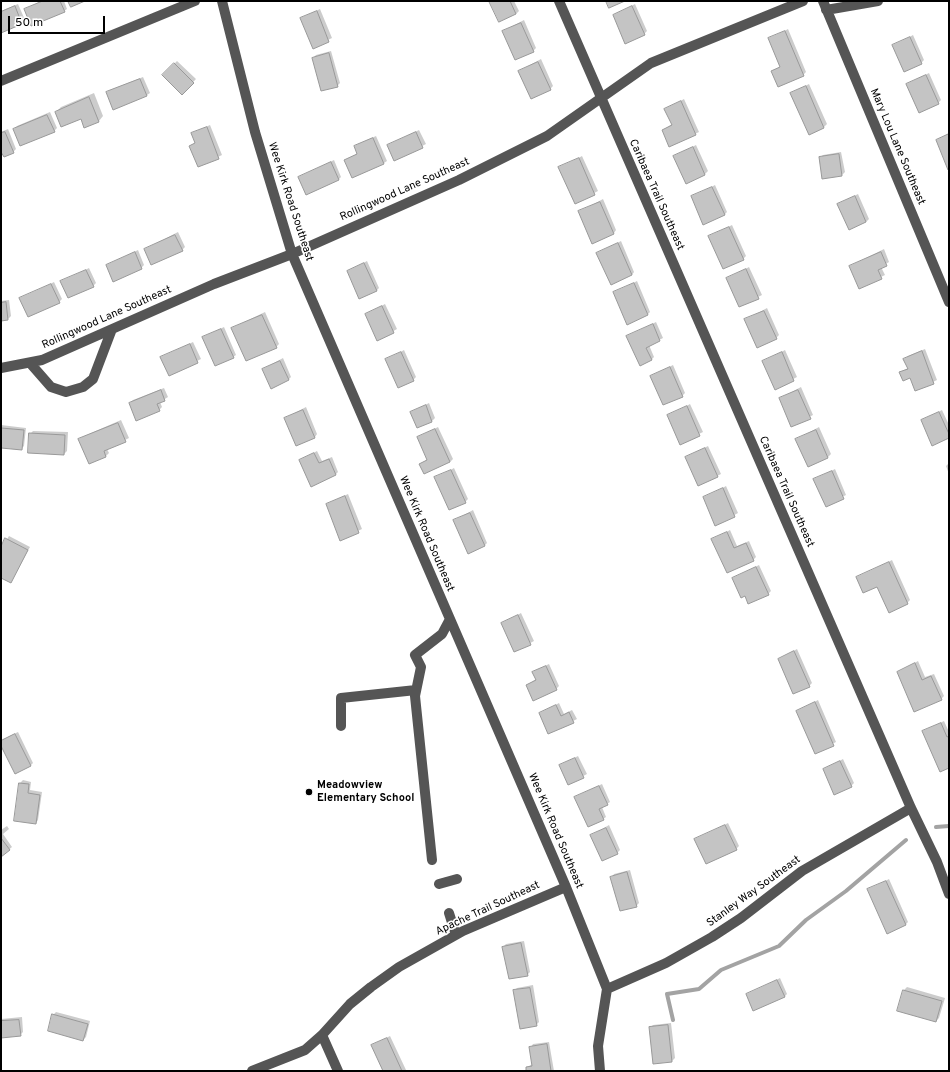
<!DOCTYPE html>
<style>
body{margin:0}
#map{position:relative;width:950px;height:1072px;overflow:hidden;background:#fff;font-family:Overpass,sans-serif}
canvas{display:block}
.frame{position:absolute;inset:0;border:2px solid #000;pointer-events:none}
.scale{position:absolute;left:8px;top:16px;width:97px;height:18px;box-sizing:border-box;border:2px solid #000;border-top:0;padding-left:5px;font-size:12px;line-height:14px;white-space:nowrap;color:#000;-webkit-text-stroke:3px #fff;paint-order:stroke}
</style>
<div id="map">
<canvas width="950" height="1072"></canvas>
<div class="frame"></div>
<div class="scale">50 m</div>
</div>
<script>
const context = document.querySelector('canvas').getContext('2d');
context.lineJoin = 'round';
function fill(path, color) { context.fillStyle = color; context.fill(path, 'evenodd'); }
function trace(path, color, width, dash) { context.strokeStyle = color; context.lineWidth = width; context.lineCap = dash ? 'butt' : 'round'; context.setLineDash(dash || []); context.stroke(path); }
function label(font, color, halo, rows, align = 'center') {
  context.font = font + ' Overpass,sans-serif'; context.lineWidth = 3.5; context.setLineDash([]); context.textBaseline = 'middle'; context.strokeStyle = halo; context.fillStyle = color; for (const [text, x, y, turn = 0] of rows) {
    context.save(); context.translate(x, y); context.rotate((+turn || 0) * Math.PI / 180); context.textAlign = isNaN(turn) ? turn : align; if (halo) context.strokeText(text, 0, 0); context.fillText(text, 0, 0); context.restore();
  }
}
fill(new Path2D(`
 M41,1H64L67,9L64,11L25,9Z
 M490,1H514L519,11L516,14Z
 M18,4L25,20L1,32V11Z
 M635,4L647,31L644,34L614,15Z
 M320,9L332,38L313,47L301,18Z
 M524,20L536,48L533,51L503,31Z
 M788,29L806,72L803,75L772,71L781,66L769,39Z
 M913,35L924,60L921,63L893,46Z
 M331,51L340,83L337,86L313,58L316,55Z
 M541,59L553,86L550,89L519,71Z
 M177,61L196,79L182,94L163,75Z
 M929,73L941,100L938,103L907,84Z
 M143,77L150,93L147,95L107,93L110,90Z
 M809,84L827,124L824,127L791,93Z
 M94,93L103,116L99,121L85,126L81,118L56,112L61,107Z
 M684,99L699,132L670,146L663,130L672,124L665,109Z
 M50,112L57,128L54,131L15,129L17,126Z
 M210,125L222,155L199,166L190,146L196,142L192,133Z
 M8,129L16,149L13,152L1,151V132Z
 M419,130L426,144L395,160L388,145Z
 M949,133V169L937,140Z
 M376,136L387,161L384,163L346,160L358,153L355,147L358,144Z
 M696,145L708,171L705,174L674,156Z
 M841,152L845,172L842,175L820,158L823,155Z
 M582,156L598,191L575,203L560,168Z
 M334,160L341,177L338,180L299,177Z
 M715,185L727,212L724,215L692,197Z
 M858,194L869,219L866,222L838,204Z
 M603,199L616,230L614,233L579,212Z
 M732,225L746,256L743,259L710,236Z
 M178,232L185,247L182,250L145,249Z
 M621,241L634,272L632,275L597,253Z
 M884,249L889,262L881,267L885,275L860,287L850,266Z
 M138,250L144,265L141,268L107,265Z
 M367,261L379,288L376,291L348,271Z
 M749,267L762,295L740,306L728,278Z
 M89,268L96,283L93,286L61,282Z
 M637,281L650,312L648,314L614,293Z
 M54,282L62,299L59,302L21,299Z
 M9,300L11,316L8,319L1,320V301Z
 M385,304L397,329L377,340L366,314Z
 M767,308L779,335L776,338L745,320Z
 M265,312L279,344L276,347L232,328Z
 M656,322L663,338L649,345L654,357L651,360L628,336Z
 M224,327L236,355L233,357L203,337Z
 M193,342L201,359L169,375L162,357Z
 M925,349L937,380L916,390L911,377L900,372L908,368L905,359L908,356Z
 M404,350L416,377L413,380L386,360Z
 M785,350L797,377L776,388L764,361Z
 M283,358L291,377L288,380L263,369Z
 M673,365L685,393L682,396L651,376Z
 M801,387L813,415L792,426L780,398Z
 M164,388L168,397L160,402L162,407L159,410L130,403L133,400Z
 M429,403L435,418L432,421L411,412Z
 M690,404L703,432L680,443L668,416Z
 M306,407L317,434L315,437L285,418Z
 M942,410L949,425V437L922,420Z
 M121,420L129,438L107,449L109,453L106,456L79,440L82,437Z
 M1,425L26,428L24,446L21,449L1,447Z
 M438,427L453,459L450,462L420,464L428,459L418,437Z
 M819,427L831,454L828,457L797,439Z
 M33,431L68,432L67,451L64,454L30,434Z
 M708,446L721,474L699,485L686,457Z
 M317,451L322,461L332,457L338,472L335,475L300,460Z
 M949,463V474L946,466Z
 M454,468L468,499L465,502L436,478Z
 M835,469L846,495L826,505L815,479Z
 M726,486L738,513L716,525L704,498Z
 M348,494L362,529L341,539L327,504Z
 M473,510L487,543L484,546L455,520Z
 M730,530L737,546L749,541L756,557L753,560L713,539Z
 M9,536L30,547L11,582L1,577V549Z
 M892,560L910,600L907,603L877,585L857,578Z
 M759,565L771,591L768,594L733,578Z
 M521,613L534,641L515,651L502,623Z
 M797,649L812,683L809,686L779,659Z
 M918,661L925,677L934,674L944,696L941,699L898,672Z
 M549,664L559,686L556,689L527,685L536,679L533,672L536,670Z
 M818,700L836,742L815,753L797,711Z
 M559,703L564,714L572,710L577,719L549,733L540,713Z
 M944,721L949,732V767L923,731Z
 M18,732L33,763L30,766L1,744L3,739Z
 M578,756L587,774L568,784L560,765Z
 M843,759L854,783L851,786L824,769Z
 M23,780L31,782L30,790L42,792L38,820L36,823L20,783Z
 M602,784L610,802L602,807L606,817L603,819L575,797Z
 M728,823L739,846L736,849L696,840Z
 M609,825L620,850L617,853L592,835Z
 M7,826L9,829L3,834L12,847L1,856V830Z
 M630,870L639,903L636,906L612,877L614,874Z
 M889,879L908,922L905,925L868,890Z
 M524,941L530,972L527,975L503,947L506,944Z
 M780,978L787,994L784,997L747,995Z
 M533,985L539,1022L536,1025L514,991L517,988Z
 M907,987L945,998L939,1018L936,1021L898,1010L904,990Z
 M56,1012L90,1021L86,1037L83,1040L53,1015Z
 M22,1017L23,1032L20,1035L1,1037V1019Z
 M671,1023L675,1058L672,1061L650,1028L653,1025Z
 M390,1036L406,1070L405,1071H384L372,1045Z
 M549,1042L554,1071H527V1067L533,1064L531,1047L533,1044Z`), '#0003');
trace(new Path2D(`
 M936,827L949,826
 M673,1020L667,994L699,989L721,970L779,946L806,920L846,891L906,840`), '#a3a3a3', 4);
const building = new Path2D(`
 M43,1H60L65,12L31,26L24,9Z
 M68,1H85L71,7Z
 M489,1H510L516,14L499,22Z
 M606,1H625L609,8Z
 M15,6L22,24L1,33V12Z
 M632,6L645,35L625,44L613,15Z
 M317,11L329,42L313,49L300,18Z
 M521,23L534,52L515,60L502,31Z
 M785,31L804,76L778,87L771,71L780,67L768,38Z
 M910,37L922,64L904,72L892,45Z
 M329,53L338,87L321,91L312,58Z
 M538,62L551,90L531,99L518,71Z
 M174,63L194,83L182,95L162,75Z
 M926,75L939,104L919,113L906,84Z
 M140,79L147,96L113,110L106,92Z
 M806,86L824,128L809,135L790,93Z
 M89,97L99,122L84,128L81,119L61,127L55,112Z
 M681,101L696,135L669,147L662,130L672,125L664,109Z
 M47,115L55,132L20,146L13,129Z
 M207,127L219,159L198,167L189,146L195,143L191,133Z
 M5,132L14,153L4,157L1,152V133Z
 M416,132L423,148L394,161L387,145Z
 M949,134V170H948L936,140Z
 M373,138L384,164L352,178L344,160L357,154L354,146Z
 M693,147L705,175L686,184L673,156Z
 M839,154L842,176L822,179L819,157Z
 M579,158L595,195L575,204L558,167Z
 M331,162L339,180L306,195L298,177Z
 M712,187L725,215L703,225L691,196Z
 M855,196L866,222L849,230L837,204Z
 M600,202L614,234L592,244L578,211Z
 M729,227L744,260L723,269L708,236Z
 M175,235L183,251L151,265L144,249Z
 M618,243L632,275L611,285L596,253Z
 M135,252L142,269L113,282L106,265Z
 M881,252L887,266L878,270L882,279L859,289L849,266Z
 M364,263L377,291L359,299L347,271Z
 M746,269L759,299L739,307L726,278Z
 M86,270L94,287L68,298L60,281Z
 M634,283L648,315L627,325L613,292Z
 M51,284L60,303L28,317L19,298Z
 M6,302L8,320L1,321V303Z
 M382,306L394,333L377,341L365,314Z
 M764,311L777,339L757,348L744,319Z
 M262,315L277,348L246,361L231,328Z
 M653,324L660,341L646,348L652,360L640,366L626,336Z
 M221,329L234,358L215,366L202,337Z
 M190,344L198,363L169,376L160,357Z
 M922,351L934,384L915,391L910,378L903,381L899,372L908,369L903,359Z
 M401,352L414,381L398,388L385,359Z
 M782,352L794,381L775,390L762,361Z
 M280,361L289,380L271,389L262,369Z
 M670,367L683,397L663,405L650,376Z
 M161,390L165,401L157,404L160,411L136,421L129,403Z
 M798,390L811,419L791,427L779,398Z
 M426,405L432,422L417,428L410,412Z
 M687,406L700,436L680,445L667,415Z
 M303,410L315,438L296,446L284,418Z
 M939,412L949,434V438L932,446L921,420Z
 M118,423L126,442L104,451L106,457L89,464L78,439Z
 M1,428L24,430L22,450L1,448Z
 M435,429L450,462L424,474L419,464L427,460L417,437Z
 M816,430L828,458L808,467L795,439Z
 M29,433L65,435L64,455L28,453Z
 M705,448L718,477L698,486L685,457Z
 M314,453L319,463L329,459L336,475L311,487L299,460Z
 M451,470L466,503L449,510L434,477Z
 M832,471L844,499L826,507L813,479Z
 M723,488L735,517L715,526L703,497Z
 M345,496L359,533L340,541L326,504Z
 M470,513L485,546L468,554L453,520Z
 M727,532L734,548L746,543L754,561L727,573L711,539Z
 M5,538L28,550L11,583L1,578V547Z
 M889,562L908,604L889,613L877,587L863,593L856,577Z
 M756,567L769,595L748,604L745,596L741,598L732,578Z
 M518,615L531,645L514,652L501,623Z
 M794,651L810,687L793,694L778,659Z
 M915,663L922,680L931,676L942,700L914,712L897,672Z
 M546,666L557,690L533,701L526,685L536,680L532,672Z
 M815,702L834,746L815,754L796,711Z
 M556,705L561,716L569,712L574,723L548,734L539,713Z
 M941,723L947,737L949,736V768L940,772L922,731Z
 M15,734L31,766L15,774L1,746V741Z
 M575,758L584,778L568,785L559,765Z
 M840,761L852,787L834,795L823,769Z
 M19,783L29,784L28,793L40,795L36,824L14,821Z
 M599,786L608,805L599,809L604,820L588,827L574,797Z
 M725,825L737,850L706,864L694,839Z
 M606,828L618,854L602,861L590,835Z
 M1,838L10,850L1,857Z
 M627,872L637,907L620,911L610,877Z
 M886,881L906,925L887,934L867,889Z
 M521,943L528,976L509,979L502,947Z
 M777,980L785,997L753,1011L746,994Z
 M530,988L537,1026L520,1029L513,990Z
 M903,990L942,1001L936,1022L897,1011Z
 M52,1014L88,1024L83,1041L48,1031Z
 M19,1020L21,1036L1,1038V1021Z
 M668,1025L672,1062L653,1064L649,1027Z
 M387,1038L402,1071H383L371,1045Z
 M547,1044L551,1071H526V1067L532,1066L529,1047Z`);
fill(building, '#c4c4c4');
trace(building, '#999', 1);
trace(new Path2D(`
 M222,1L255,132L292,254L566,887L607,989L598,1046L600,1071
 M559,1L911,808L937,862L949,894
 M823,1L949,302
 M826,10L878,1
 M1,81L195,1
 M30,363L51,387L66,392L83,387L93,379L112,329
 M1,368L42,360L214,284L292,254L459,180L547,136L651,63L803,1
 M341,726V698L416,690
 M432,860L415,696L421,667L415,655L442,634L450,619
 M439,884L457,879
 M449,913L456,935
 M607,989L666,963L712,937L741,918L802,871L911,808
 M322,1035L338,1071
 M252,1071L305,1050L322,1035L350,1004L371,987L399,967L463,931L566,887`), '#555', 10);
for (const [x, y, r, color] of [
 [309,792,4,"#000"]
]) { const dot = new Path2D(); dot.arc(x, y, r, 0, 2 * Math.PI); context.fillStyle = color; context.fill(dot); trace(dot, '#fff', 1.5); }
label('11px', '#000', '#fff', [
 ["Mary Lou Lane Southeast",897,147,67],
 ["Rollingwood Lane Southeast",405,190,-24],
 ["Caribaea Trail Southeast",656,195,66],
 ["Wee Kirk Road Southeast",290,202,72],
 ["Rollingwood Lane Southeast",107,318,-24],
 ["Caribaea Trail Southeast",786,492,66],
 ["Wee Kirk Road Southeast",426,534,67],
 ["Wee Kirk Road Southeast",555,831,67],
 ["Stanley Way Southeast",754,892,-36],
 ["Apache Trail Southeast",488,909,-25]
]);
label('bold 11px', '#000', '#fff', [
 ["Meadowview",317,786],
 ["Elementary School",317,799]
], 'left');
</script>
